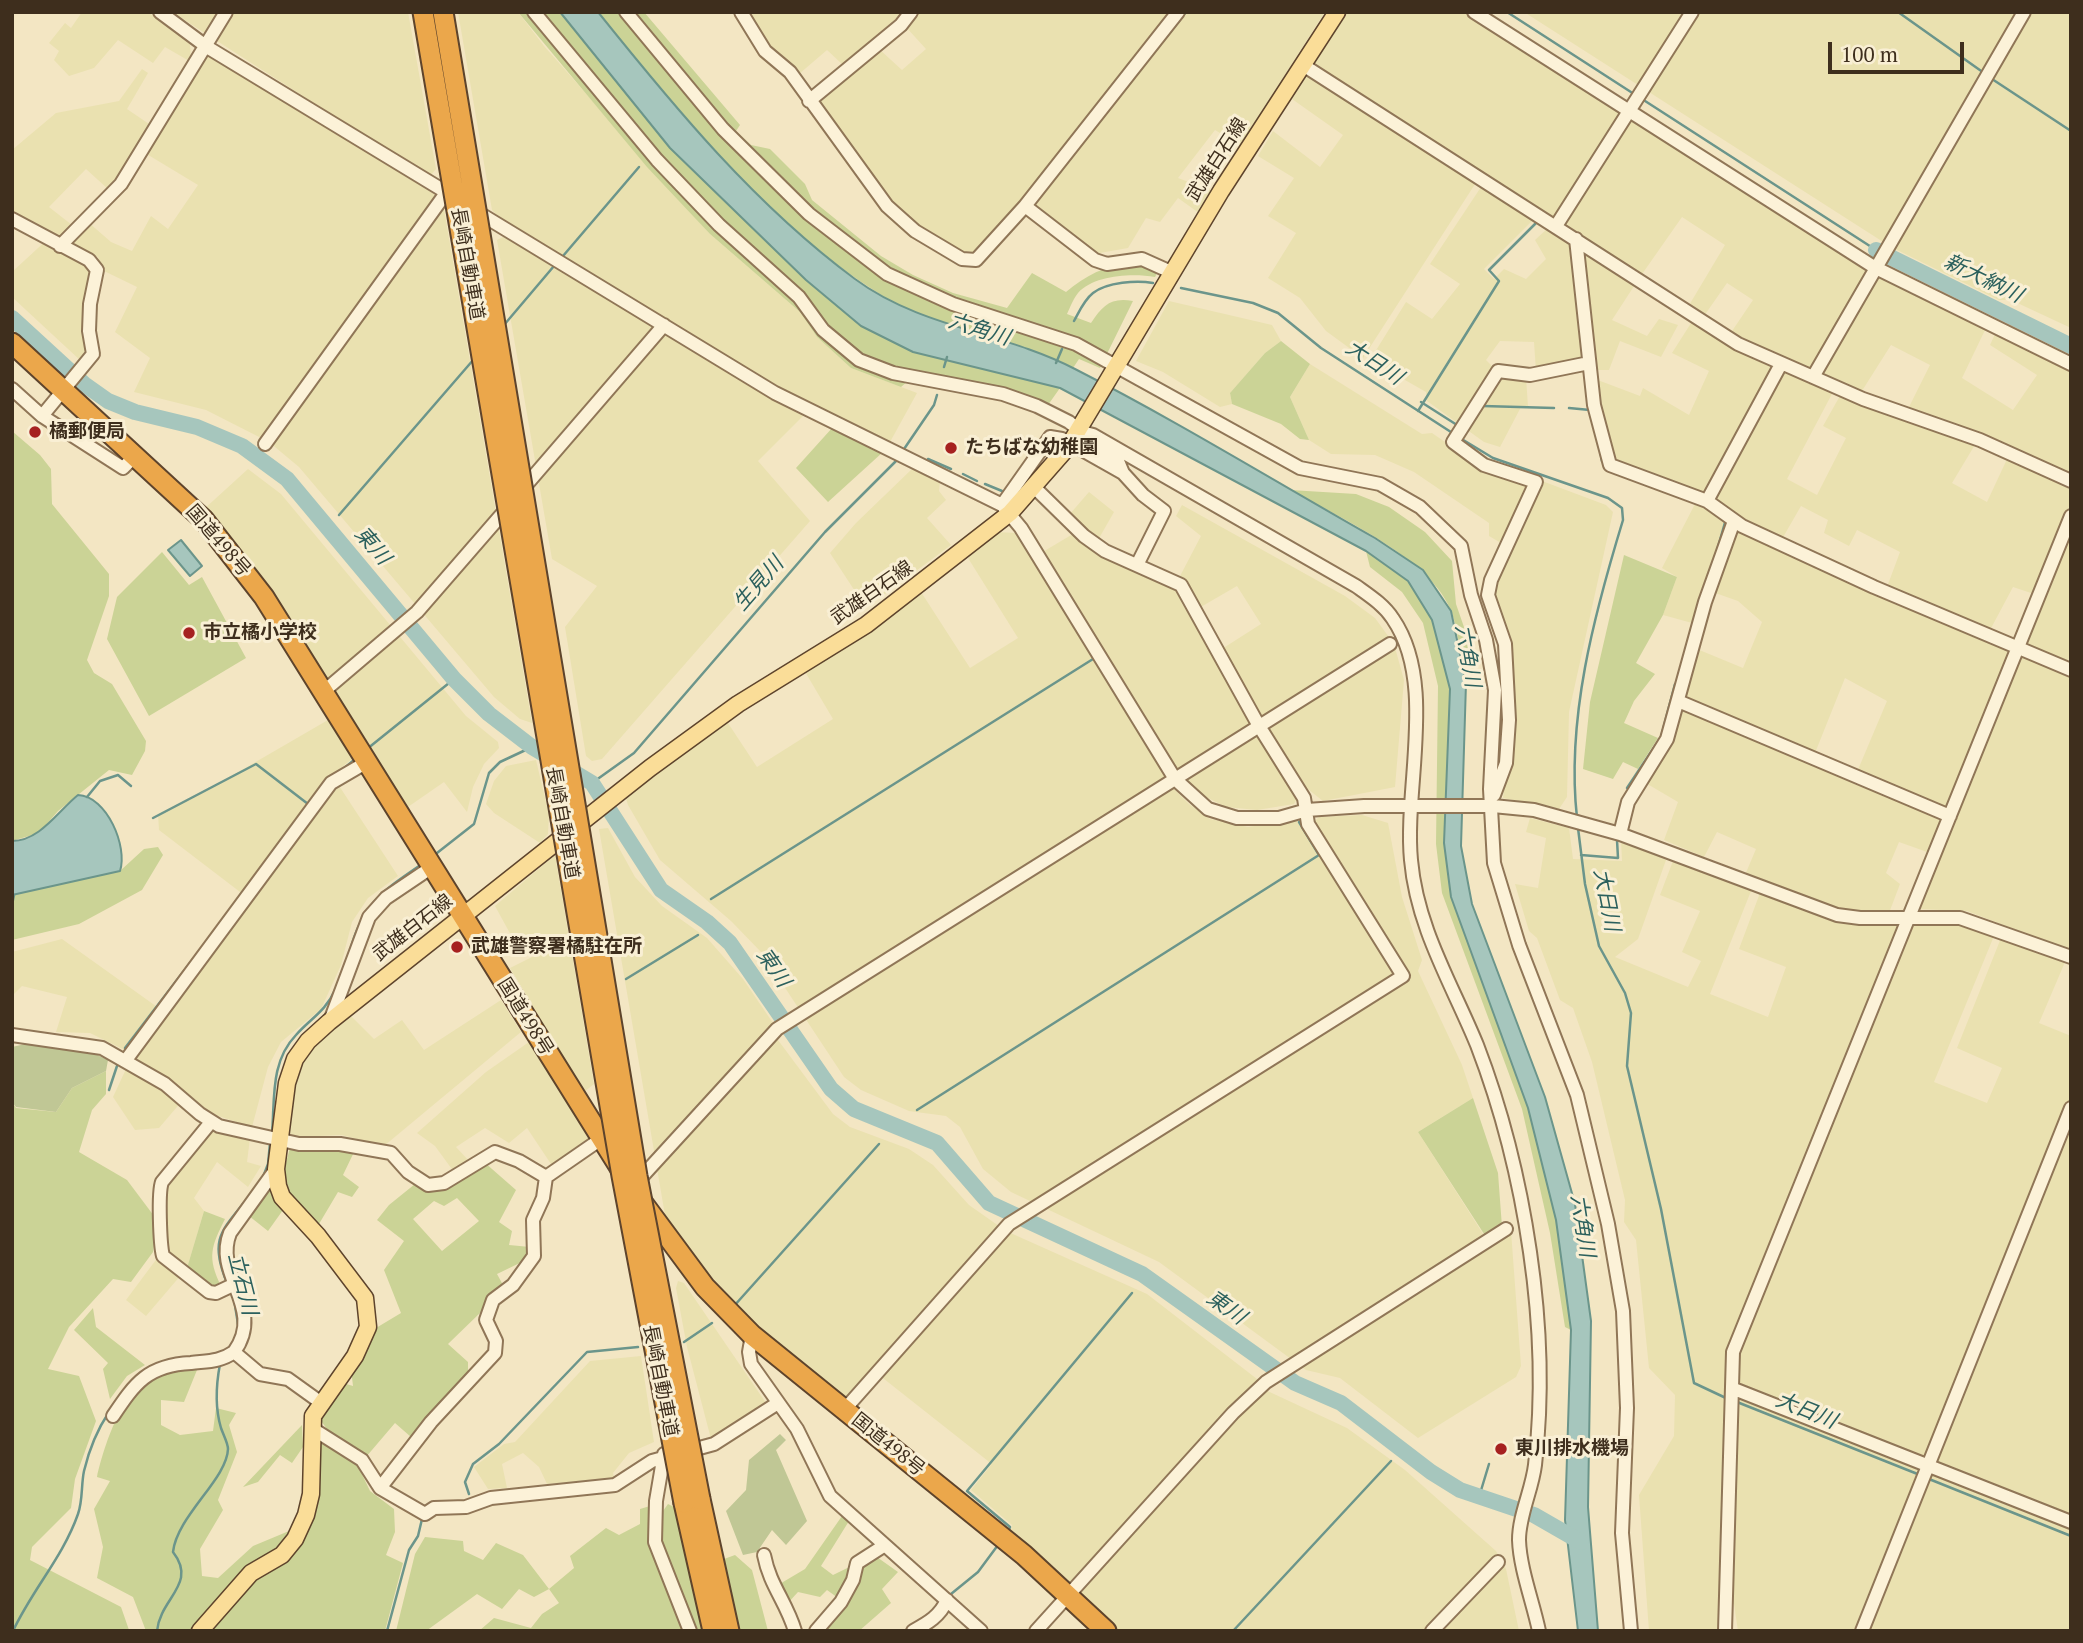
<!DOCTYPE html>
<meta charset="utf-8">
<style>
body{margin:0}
#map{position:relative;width:2083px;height:1643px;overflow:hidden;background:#f3e6c3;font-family:"PT Serif",serif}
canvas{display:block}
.frame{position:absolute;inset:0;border:14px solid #3e2e1d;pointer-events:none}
.scale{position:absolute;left:1828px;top:42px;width:136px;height:32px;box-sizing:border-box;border:4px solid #3e2e1d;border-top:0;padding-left:9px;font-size:21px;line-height:24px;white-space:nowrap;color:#3e2e1d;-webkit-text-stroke:5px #f9efd4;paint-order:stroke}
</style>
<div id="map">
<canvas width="2083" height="1643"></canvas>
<div class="frame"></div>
<div class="scale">100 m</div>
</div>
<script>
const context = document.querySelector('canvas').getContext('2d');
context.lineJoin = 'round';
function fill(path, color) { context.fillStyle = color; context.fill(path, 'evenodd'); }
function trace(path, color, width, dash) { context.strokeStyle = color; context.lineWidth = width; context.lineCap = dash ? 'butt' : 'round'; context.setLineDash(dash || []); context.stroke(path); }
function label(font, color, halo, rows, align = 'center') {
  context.font = font + ' "PT Serif","Noto Sans JP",serif'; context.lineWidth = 6; context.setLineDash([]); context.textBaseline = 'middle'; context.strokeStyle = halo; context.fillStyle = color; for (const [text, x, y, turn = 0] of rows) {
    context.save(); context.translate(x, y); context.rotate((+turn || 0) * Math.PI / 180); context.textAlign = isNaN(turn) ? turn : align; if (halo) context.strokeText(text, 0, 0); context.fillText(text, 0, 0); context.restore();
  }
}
fill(new Path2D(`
 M82,12H148L190,43L191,62L165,47L153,63L118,40L94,68L69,76L54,60L59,51L49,43L65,23L71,28Z
 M172,12H408L436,169L429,177Z
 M458,12H518L544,46L710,234L800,312L817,337L851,368L917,393L890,442L773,387L502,221L492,210Z
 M747,12H904L842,64L827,50L799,74L791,64L764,44Z
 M917,12H1325L1240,145L1215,130L1178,178L1213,191L1199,213L1178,198L1160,222L1146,218L1128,248L1094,254L1026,200L978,255H966L916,225L886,197L814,100L879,49L902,70L926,49L905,26Z
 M1348,12H1468L1986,328L1962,378L2013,410L2037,375L1990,345L1996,332L2071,368V474L1908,409L1930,365L1891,345L1860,394L1730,334L1753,300L1727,283L1704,316L1688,307L1725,245L1682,217L1640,277L1312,67Z
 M1524,12H2071V328L2011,300H1999L1891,247Z
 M207,54L436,195L444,209L532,723L520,719L494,697L299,467L269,442L206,410L134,392L150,358L115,332L137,287L102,270L98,257L70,244L88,222L111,242L132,251L151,216L168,229L198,185L145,153Z
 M142,69L148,73L127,109L152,126L117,182L108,189L86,169L49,207L72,225L53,245L85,263L92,271L88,347L81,361L12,297V272L50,237L12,216V150L56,113L119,101Z
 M1309,73L1477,181L1363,358L1326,331L1300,298L1268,278L1296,233L1268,216L1294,178L1258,156L1273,131L1320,167L1343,135L1292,99Z
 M1483,184L1535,218L1484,269L1494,279L1504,269L1526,279L1546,259L1535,240L1548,228L1636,283L1612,320L1647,336L1659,319L1678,325L1661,357L1620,341L1609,370H1595L1591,359L1536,371L1534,342L1500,341L1486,360L1499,373L1526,377L1528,407H1521L1500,447L1484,442L1427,401L1426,392L1370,360L1406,302L1432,319L1460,284L1430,264Z
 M507,235L775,400L805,414L758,461L810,521L602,759L592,761L586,756L565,627L597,586L552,559L497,240Z
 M1169,301L1272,325L1281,341L1265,353L1230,393L1232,404L1220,407L1163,372L1136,361Z
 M1693,320L1833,392L1787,479L1817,495L1846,438L1823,426L1841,394L1976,443L1952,483L1987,502L2008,457L2071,485V502L2034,594L2013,587L1989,632L1887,587L1900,552L1857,530L1849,546L1824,533L1828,520L1801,506L1782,539L1743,521L1722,503L1611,460L1595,379L1640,396L1643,388L1689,415L1709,371L1672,353Z
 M1310,364L1422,434L1432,433L1484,469L1538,484L1542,481L1606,505L1613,512L1569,712L1567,797L1559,809L1503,798L1514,720L1491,596L1508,547L1489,536V523L1414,472L1375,455L1331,454L1309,440L1290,397Z
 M913,468L940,480L939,491L946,500L927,518L951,545L866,608L830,553L856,523Z
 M248,469L281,494L466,716L498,742L499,748L484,764L473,787L467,812L444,782L405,809L271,591L203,510Z
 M1089,492L1114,512L1094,547L1176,584L1182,604L1214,654L1261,624L1237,586L1199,608L1187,583L1179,578L1201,536L1176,516L1182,505L1345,596L1375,618L1394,644L1404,680L1395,787L1323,801L1304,786L1294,804L1257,810L1226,807L1200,794L1176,768L1041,553L1083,528L1069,515Z
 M1695,504L2013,650L1947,810L1857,772L1887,701L1845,678L1815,753L1683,697L1697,649L1743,668L1762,622L1738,601L1704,589L1692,623L1663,615L1677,577L1662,568Z
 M2071,526V653L2067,663L2024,645Z
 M996,532L1016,533L1171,786L1189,804L1210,819L1248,827L1297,819L1307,828L1319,817L1362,815L1388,823L1402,897L1422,960L1418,971L1462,1065L1473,1098L1418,1132L1485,1237L1511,1231L1521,1366L1516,1377L1418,1438L1340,1378L1306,1370L1159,1262L1011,1192L983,1169L960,1127L946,1116L909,1111L861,1090L844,1077L762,953L731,921L660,860L628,805L625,795L726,720L757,767L833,719L804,670L874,628L921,592L970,668L1018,638L968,558Z
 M2020,653L2071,673V951L1967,911L1918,909Z
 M1680,706L1945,819L1930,853L1899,842L1886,873L1900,884L1889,913L1843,912L1745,875L1756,849L1717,832L1704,857L1664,840L1678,802L1644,782Z
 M328,720L352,759L332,775L398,876L368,898L352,922L341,965L321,1009L281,1042L268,1067L252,1127L212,1114L188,1094L159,1128L135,1130L113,1097L133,1054L90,1033L56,1032L67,997L22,986L12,996V952L62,939L160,1009L244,895L159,830L158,814L209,789Z
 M536,760L549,815L548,834L540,843L494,813L486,804L494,781L506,766Z
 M1530,818L1569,828L1573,859L1622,861L1621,840L1666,860L1638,939L1615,957L1688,987L1701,961L1682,952L1700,911L1660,895L1673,861L1751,891L1710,994L1768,1017L1786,967L1739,949L1760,893L1842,924L1957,925L1994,936L1934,1082L1987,1103L2002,1068L1957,1048L2001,938L2065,962L2039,1023L2071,1036V1631H1738L1734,1604L1721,1607L1719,1631H1649L1639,1495L1674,1436L1675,1395L1649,1368L1636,1240L1624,1222L1625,1200L1592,1062L1573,1008L1560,1000L1537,938L1529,931L1515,884L1538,888L1546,838L1526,832Z
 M608,828L635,877L662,906L707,938L743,979L773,1023L775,1036L833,1114L850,1127L909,1149L933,1165L969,1205L1006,1231L1147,1294L1257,1379L1259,1387L1347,1428L1405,1470L1496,1551L1506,1569L1519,1631H1118L1011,1531L1012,1525L971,1490L991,1465L988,1461L879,1375L847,1398L752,1323L708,1279L666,1221L599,829Z
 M555,855L594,1084L584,1092L510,968L534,956L520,934L512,937L495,906Z
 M501,1000L521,1032L384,1146L342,1135L296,1137L288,1132L294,1084L302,1062L314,1045L349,1014L374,1039L402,1020L424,1050Z
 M529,1042L591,1141L553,1167L527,1128L509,1143L485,1128L456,1147L470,1162L454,1172L435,1146L417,1133L486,1072Z
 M212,1129L250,1138L247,1162L261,1166L248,1187L217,1162L194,1198L204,1211L187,1268L146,1316L126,1300L164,1249L162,1187Z
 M678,1281L684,1283L766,1403L711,1439L687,1347L676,1288Z
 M641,1356L654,1442L629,1453L613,1473L614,1478L547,1484L539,1467L523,1453L502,1464L507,1488L488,1489L474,1467L504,1444L515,1442L590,1361Z`), '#eae1b0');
fill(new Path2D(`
 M518,12H560L670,148L806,280L861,326L1060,388L1043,412L1007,398L908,381L901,387L851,368L817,337L800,312L710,234L647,167Z
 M598,12H644L740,125L736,131L751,145L770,149L805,184L812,200L881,256L913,275L953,293L1007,308L1032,273L1066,292C1095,268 1121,258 1158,271L1155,277C1132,273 1094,275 1078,293C1073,299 1070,308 1067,314L1091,323C1103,305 1111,297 1133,301L1100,368L1079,359L1073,368C1045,357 1017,345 988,337C965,330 938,325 917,315C788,249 687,123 598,12Z
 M1281,341L1310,364L1290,397L1309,440L1300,439L1281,424L1232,404L1230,393L1265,353Z
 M833,427L883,452L828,502L796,468Z
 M12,431L40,455L51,469L52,504L109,574V596L87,660L94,673L112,684L146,741L145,751L132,775L109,770L58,811L39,833L12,841Z
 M1290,490L1356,494L1389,507L1425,532L1452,561L1456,604L1474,656L1473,678L1466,683C1461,660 1459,635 1452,613C1433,559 1338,517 1290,490Z
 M1366,551L1408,581L1432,620L1450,689L1444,843L1451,897L1528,1108L1556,1220L1571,1330L1565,1327L1550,1233L1522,1109L1442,893L1436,844L1438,686L1423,623L1402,592L1370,567Z
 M162,552L189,585L202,577L246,658L149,716L107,639L117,597Z
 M1624,555L1677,577L1663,615L1636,663L1655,674L1634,701L1624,723L1658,738L1638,769L1623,762L1613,779L1583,769L1590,702Z
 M158,847L163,855L142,890L79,924L12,940V895L120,871L144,849Z
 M106,1071V1094L92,1110L79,1152L127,1180L157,1220L153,1252L131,1282L113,1279L69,1327L48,1369L79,1376L96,1421L75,1479L71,1508L32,1547L30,1560L121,1607L129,1630L12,1631V1102L16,1108L56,1112L72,1088Z
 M1473,1098L1498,1173L1502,1227L1486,1237L1418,1132Z
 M291,1145L355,1150L343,1175L359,1187L352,1197L338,1192L316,1229C288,1194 276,1191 291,1145Z
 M484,1162L516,1190L499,1222L512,1231L509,1245L530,1247L528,1259L497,1274L503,1285L488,1294L481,1312L448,1344L468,1362V1374L411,1437L395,1423L366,1457L354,1446L332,1436L319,1418L343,1383L353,1386L351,1369L376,1328L401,1313L384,1270L404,1241L377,1220L389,1205L415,1184L439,1190ZM457,1198L479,1221L442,1251L413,1219L434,1201L444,1206Z
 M267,1189L273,1192L283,1210L268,1231L249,1216Z
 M204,1211L225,1219C211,1247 207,1257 221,1286L215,1289L187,1268Z
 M93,1308L96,1327L145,1365L127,1376L110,1399L103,1369L108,1363L74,1330Z
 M197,1370L184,1402L161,1400V1425L180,1435L213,1431L216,1408L236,1413L229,1425L237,1452L218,1500L223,1510L200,1549L202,1576L218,1578L253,1546L289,1531L317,1488L320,1440L358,1466L370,1491L394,1509L395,1532L386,1555L403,1563L385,1631H146L133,1597L97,1578L103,1547L94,1509L110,1481L97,1477C105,1443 124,1381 164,1371C174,1369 187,1370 197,1370Z
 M302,1425L303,1447L292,1463L280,1455L258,1482L243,1487Z
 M668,1504L676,1508L694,1570L735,1555L752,1570L768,1631H479L494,1618L531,1628L542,1614L559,1603L549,1589L534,1597L519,1589L502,1609L477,1594L426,1631H396L415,1554L425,1537L463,1541L464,1551L483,1560L496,1543L523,1555L549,1589L574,1568L570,1556L606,1528L619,1535L640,1524V1509L650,1506L663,1511Z
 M842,1516L849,1521L821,1566L833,1575L874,1555L898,1572L882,1589L891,1603L859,1631H823L845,1603L827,1590L820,1597L798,1592L787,1604L778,1585L805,1569Z`), '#cbd396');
fill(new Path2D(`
 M34,1042L89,1051L108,1060L106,1071L72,1088L56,1112L16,1107L12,1102V1047Z
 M780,1434L786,1440L776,1450L807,1521L786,1545L772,1530L757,1552L743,1555L726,1511L746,1490L749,1460Z`), '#c0c795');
const water = new Path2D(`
 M560,12H598C675,108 755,205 855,279C921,328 1004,332 1075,369C1177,421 1276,482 1375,538L1423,570L1451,611L1466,683L1461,846L1472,904L1545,1097L1575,1204L1591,1321L1588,1507L1598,1631H1578L1565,1520L1571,1330L1556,1220L1528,1108L1451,897L1444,843L1450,689L1432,620L1408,581L1366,551L1060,388L913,352L861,326L806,280L670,148Z
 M181,540L202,566L190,576L168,550Z
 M78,795C107,796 128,847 120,871L12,895V841C40,841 58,811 78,795Z`);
fill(water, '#a6c6bd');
trace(water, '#6b958b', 2);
trace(new Path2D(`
 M1507,12L1634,94
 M1898,12L1984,73
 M1992,79L2071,131
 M1642,99L1876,250
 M1037,200L1186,12
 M1563,204L1620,114
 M563,256L639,167
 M1181,288L1253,303L1278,313L1321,348L1454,434
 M1074,321C1079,312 1084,300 1093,293C1107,282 1137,280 1153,283
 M504,325L554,266
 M1056,363L1062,349
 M944,367L947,357
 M1421,402L1457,425
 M1483,406L1554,408
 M1569,408L1590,410
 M1418,411L1499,281L1489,270L1536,223
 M1460,438L1493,458L1608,498L1622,508L1623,520C1594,615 1566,719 1577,818
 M1600,450L1602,461
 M902,452L934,405L937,395
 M928,459L951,469
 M963,474L977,481
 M985,484L1002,491
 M339,515L474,359
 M1718,547L1726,519
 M367,749L454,679
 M342,770L354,760
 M592,783L634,753L825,532L899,458
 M1627,788L1661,737L1675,684
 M87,797L100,781L118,775L131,786
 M153,818L256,764L308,804
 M1578,828L1585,884L1599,946L1625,993L1631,1013L1627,1066L1661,1209L1694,1383L1728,1399
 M437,853L474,824L489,773L500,762L532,747
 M1581,855L1618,858L1617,840
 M711,899L1093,659
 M12,905L14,895
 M350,951C362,905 381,892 419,866
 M626,979L698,935
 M125,1048L193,959
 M109,1090L117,1066
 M917,1110L1319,855L1299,822
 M272,1133C275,1099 270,1062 296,1035C310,1019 326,1011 335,990
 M263,1177L268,1164L270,1143
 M227,1283C207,1235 225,1229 253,1191
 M234,1299L238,1324
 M734,1306L879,1144
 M684,1342L712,1323
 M1737,1402L1920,1475
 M1929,1479L2071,1536
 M469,1494L465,1482L473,1464L499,1444L587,1352L638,1347
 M1479,1497L1489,1464
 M1008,1532L1010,1527L967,1491L1132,1293
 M951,1594L978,1572L998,1545
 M13,1631C32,1590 63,1557 78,1514C83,1500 81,1485 84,1471C89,1450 97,1430 109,1412
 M157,1631C160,1598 198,1584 173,1552C177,1516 227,1479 228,1449C228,1443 223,1434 221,1428C215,1408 216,1385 220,1364
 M387,1631L409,1550L418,1536L422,1519
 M1233,1631L1391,1461`), '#6b958b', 2.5);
trace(new Path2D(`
 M1876,250L2071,346
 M12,318L84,384L108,401L135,412L197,427L242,446L287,479L454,679L489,714L532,747L592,783L661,890L707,922L730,943L831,1089L854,1109L937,1143L989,1203L1142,1274L1295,1383L1341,1403L1431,1472L1460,1490L1534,1515L1581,1542`), '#a6c6bd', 16);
const minor = new Path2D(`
 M160,12L207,47L459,200
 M534,12L657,160L719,225L799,297L823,330L859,360L893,373L1003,394L1037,406L1069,422L1118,461L1123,473
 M626,12L723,129L809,214L887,274L953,304L1076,344L1300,468L1380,484L1420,507L1461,546L1471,595L1486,640L1495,690L1490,789L1494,863L1519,945L1577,1095L1608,1224L1623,1311L1627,1408L1622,1533L1631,1631
 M741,12L765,51L790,72L887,206L915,231L962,259L976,260L1025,206L1095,260L1107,264L1142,259L1171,272
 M1474,12L1874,267L2071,364
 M1303,65L1738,344L1863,399L1980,440L2071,481
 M809,101L901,25L911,12
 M1025,206L1178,12
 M474,210L775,393L1002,505L1021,528L1175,779L1208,809L1237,818H1279L1307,810L1364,806H1493L1534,810L1620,834L1837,915L1860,918H1960L2071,957
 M12,219L89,260L97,270L90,304L89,331L93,354L42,416
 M1556,226L1692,12
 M1576,239L1594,405L1610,465L1707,501L1742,526L1874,587L2071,670
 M60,246L121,184L226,12
 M1813,377L2024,12
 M12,389L42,416L123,468L135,456
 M1078,431L1093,435L1356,586C1370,596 1384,605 1393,619C1437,683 1404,786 1411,860C1417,928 1452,984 1477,1045C1502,1110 1520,1183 1530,1252C1540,1320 1543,1396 1535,1465C1532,1490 1519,1515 1519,1540C1520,1569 1533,1602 1539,1631
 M265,444L446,193
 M1077,447L1123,473L1143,495L1164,511L1137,565
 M520,492L664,325
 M1707,501L1781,364
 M1002,505L1050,437L1062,439
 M323,692L417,612L509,506
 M1678,701L1950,816
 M1494,795L1506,763L1509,720L1505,644L1488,595L1491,580L1536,482L1484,465L1453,442L1498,371L1530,375L1589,363
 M1620,834L1628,802L1667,739L1705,602L1734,521
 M330,1021L369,917L386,898L432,867
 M12,1035L102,1048L165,1084L200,1114L219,1126L299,1144H340L391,1153L408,1172L428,1185L444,1183L495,1152L519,1161L546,1177L601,1139
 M126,1060L331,783L367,762
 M211,1122L162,1182C158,1192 160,1245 163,1256L209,1292L216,1293L235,1284
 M276,1169L230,1233C213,1276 266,1308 234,1352L260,1374L288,1379L320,1402
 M637,1182L777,1029L1390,644
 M752,1335L749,1352L751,1364L797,1429L830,1496L981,1631
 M1734,1389L2071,1522
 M845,1409L1009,1224L1403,976L1308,824L1304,798L1259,726L1181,585L1105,551L1084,536L1034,487
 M113,1416C135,1383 148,1365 191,1363C207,1361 220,1362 234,1352
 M313,1429L362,1460L380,1488L425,1514L434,1508L466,1507L491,1498L615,1485L652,1461L714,1444L778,1403
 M664,1454L656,1501L655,1542L690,1631
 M380,1488L431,1422L495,1353L496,1341L486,1320L493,1300L513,1285L534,1256L533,1220L543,1198L546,1177
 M764,1555C770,1586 786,1601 795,1631
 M816,1631L841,1602L853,1580L857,1563L885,1545
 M913,1631C928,1623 940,1616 947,1600
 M1036,1631L1233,1413L1266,1382L1506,1229
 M1432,1631L1498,1562
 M1725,1631L1733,1352L2071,516
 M1862,1631L2071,1108`);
const major = new Path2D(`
 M200,1631L251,1573L282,1555L295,1539L306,1515L311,1494L313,1416L355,1356L368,1327L365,1298L318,1236L282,1197L278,1186L276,1169L287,1083L295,1059L308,1041L329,1022L650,768L738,704L866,625L1010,513L1068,447L1221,191L1337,12`);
const highway = new Path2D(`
 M12,343L204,520L264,597L622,1171
 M642,1202L705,1287L752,1335L1024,1555L1106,1631
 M700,1499L729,1631
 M684,1503L713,1631`);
trace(minor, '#907657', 16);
trace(major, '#5e442c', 19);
trace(highway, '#5e442c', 23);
trace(minor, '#fcf2d8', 12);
trace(major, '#fadd98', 16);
trace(highway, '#eba74b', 19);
const highwayBridge = new Path2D(`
 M423,12L622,1176L684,1503
 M443,12L637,1176L700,1499`);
trace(highwayBridge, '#5e442c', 23, []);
trace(highwayBridge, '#eba74b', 19);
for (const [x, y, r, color] of [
 [35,432,7,"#a62120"],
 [951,448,7,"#a62120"],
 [189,633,7,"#a62120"],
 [457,947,7,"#a62120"],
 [1501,1449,7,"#a62120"]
]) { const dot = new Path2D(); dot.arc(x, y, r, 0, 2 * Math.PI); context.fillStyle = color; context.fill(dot); trace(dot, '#f9efd4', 2.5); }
label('19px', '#3e2e1d', '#f9efd4', [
 ["武雄白石線",1217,160,-57],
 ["長崎自動車道",467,264,80],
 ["国道498号",218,541,49],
 ["武雄白石線",872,593,-35],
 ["長崎自動車道",562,823,80],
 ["武雄白石線",413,928,-38],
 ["国道498号",525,1017,58],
 ["長崎自動車道",660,1381,79],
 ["国道498号",888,1445,39]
]);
label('bold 19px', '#3e2e1d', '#f9efd4', [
 ["橘郵便局",49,432],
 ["たちばな幼稚園",965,448],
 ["市立橘小学校",203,633],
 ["武雄警察署橘駐在所",471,947],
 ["東川排水機場",1515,1449]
], 'left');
label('italic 21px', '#2b605d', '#f9efd4', [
 ["新大納川",1983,279,26],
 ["六角川",979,330,17],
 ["大日川",1374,363,33],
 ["東川",372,546,49],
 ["生見川",759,584,-49],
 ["六角川",1467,656,80],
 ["大日川",1606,900,79],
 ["東川",773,968,55],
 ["六角川",1582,1226,81],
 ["立石川",242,1284,76],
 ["東川",1226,1308,35],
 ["大日川",1806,1411,22]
]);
</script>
